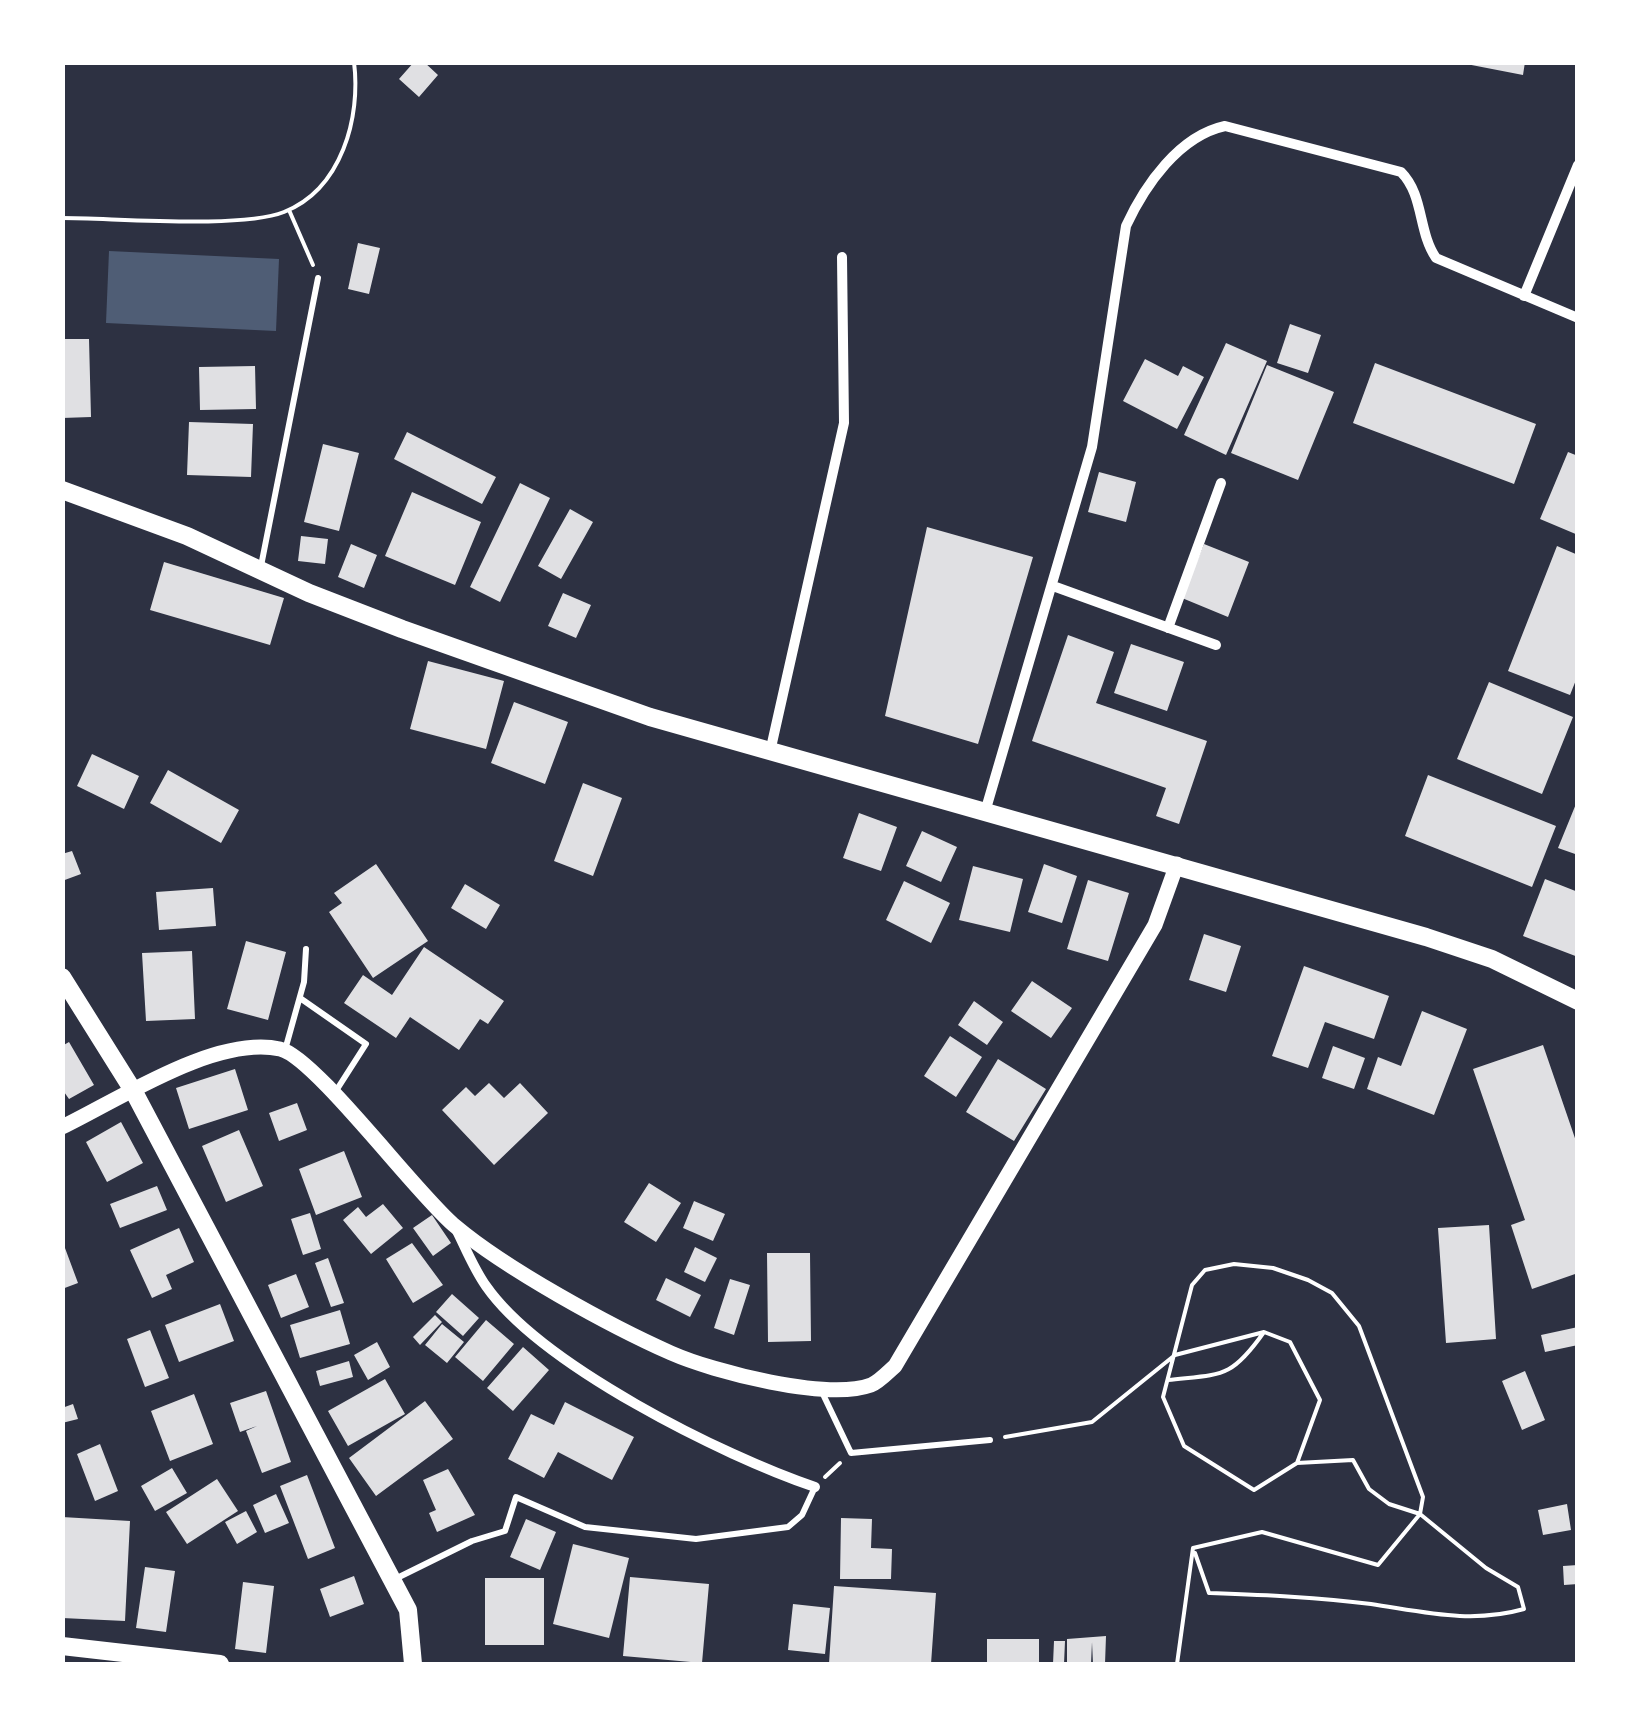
<!DOCTYPE html>
<style>
body{margin:0}
#map{position:relative;width:1640px;height:1727px;overflow:hidden;background:#2d3142;font-family:"Fira Sans Condensed",sans-serif}
canvas{display:block}
.frame{position:absolute;inset:0;border:65px solid #fff;pointer-events:none}
</style>
<div id="map">
<canvas width="1640" height="1727"></canvas>
<div class="frame"></div>
</div>
<script>
const context = document.querySelector('canvas').getContext('2d');
context.lineJoin = 'round';
function fill(path, color) { context.fillStyle = color; context.fill(path, 'evenodd'); }
function trace(path, color, width, dash) { context.strokeStyle = color; context.lineWidth = width; context.lineCap = dash ? 'butt' : 'round'; context.setLineDash(dash || []); context.stroke(path); }
fill(new Path2D(`
 M109,251L279,259L276,331L106,323Z`), '#4f5d75');
fill(new Path2D(`
 M414,62H424L438,75L419,97L399,79Z
 M1456,62H1525L1523,75Z
 M358,243L380,248L369,294L348,289Z
 M1290,324L1321,335L1308,373L1277,363Z
 M62,339H89L91,417L62,418Z
 M1226,343L1267,361L1226,455L1184,435Z
 M1145,359L1178,376L1183,366L1204,377L1177,429L1123,401Z
 M1375,363L1536,424L1514,484L1353,423Z
 M1267,365L1334,392L1298,480L1231,453Z
 M255,366L256,409L200,410L199,367Z
 M189,422L253,424L251,477L187,475Z
 M407,432L496,477L482,504L394,459Z
 M323,444L359,453L339,531L304,522Z
 M1568,452L1578,456V535L1540,519Z
 M1099,472L1136,482L1126,522L1088,512Z
 M520,483L550,498L500,602L470,587Z
 M412,492L481,522L455,585L385,556Z
 M570,509L593,522L561,579L538,566Z
 M927,527L1033,557L978,744L885,716Z
 M301,536L328,539L325,564L298,561Z
 M351,544L377,555L364,588L338,577Z
 M1204,544L1249,562L1228,617L1182,598Z
 M1557,546L1578,555V675L1570,695L1508,671Z
 M164,562L284,598L270,645L150,610Z
 M563,593L591,605L576,638L548,626Z
 M1068,635L1114,652L1096,703L1207,741L1179,824L1156,816L1166,788L1032,741Z
 M1131,644L1184,662L1167,711L1114,693Z
 M428,661L504,681L486,749L410,729Z
 M1489,682L1573,717L1542,794L1457,759Z
 M514,702L568,722L545,784L491,763Z
 M92,754L139,776L124,809L77,786Z
 M168,770L239,810L221,843L150,803Z
 M1428,775L1556,826L1532,887L1405,836Z
 M583,783L622,798L593,876L554,861Z
 M1578,799V855L1558,848Z
 M859,813L897,827L881,871L843,858Z
 M922,831L957,847L941,882L906,866Z
 M72,851L81,874L62,881V854Z
 M376,864L428,941L373,978L329,912L342,903L334,893Z
 M1044,864L1077,876L1062,923L1028,912Z
 M973,866L1023,879L1010,932L959,920Z
 M1545,879L1578,892V957L1523,936Z
 M1088,880L1129,893L1108,961L1067,949Z
 M904,881L950,903L931,943L886,920Z
 M465,884L500,905L486,929L451,908Z
 M213,888L216,926L159,930L156,892Z
 M1204,934L1241,946L1226,992L1189,980Z
 M246,941L286,952L268,1020L227,1009Z
 M424,947L504,1001L488,1024L480,1019L459,1050L410,1017L396,1038L344,1003L363,975L392,995Z
 M192,951L195,1019L146,1021L142,953Z
 M1304,966L1389,996L1374,1039L1325,1022L1308,1068L1272,1056Z
 M1032,981L1072,1008L1051,1038L1011,1011Z
 M974,1001L1003,1022L987,1045L958,1025Z
 M1422,1011L1467,1029L1434,1115L1367,1089L1378,1057L1401,1066Z
 M950,1036L982,1057L956,1097L924,1076Z
 M69,1042L94,1085L69,1099L62,1089V1046Z
 M1543,1045L1578,1147V1273L1532,1289L1511,1225L1525,1220L1473,1069Z
 M1333,1046L1365,1058L1354,1089L1322,1078Z
 M998,1059L1046,1089L1014,1141L966,1112Z
 M235,1069L248,1110L189,1129L176,1088Z
 M489,1083L504,1098L520,1083L548,1113L494,1165L442,1110L466,1087L475,1096Z
 M297,1103L307,1130L279,1141L269,1113Z
 M121,1122L143,1163L107,1182L86,1142Z
 M239,1130L263,1186L226,1202L202,1146Z
 M344,1151L362,1197L316,1215L299,1169Z
 M649,1183L681,1203L656,1242L624,1222Z
 M157,1186L167,1210L120,1228L110,1204Z
 M694,1201L725,1214L713,1241L683,1228Z
 M383,1204L403,1228L371,1254L343,1220L358,1207L366,1217Z
 M310,1213L321,1249L303,1255L291,1219Z
 M432,1215L451,1243L433,1256L413,1228Z
 M1489,1225L1496,1339L1446,1343L1438,1228Z
 M179,1228L194,1262L166,1275L172,1289L152,1298L130,1250Z
 M62,1240L78,1283L62,1289Z
 M412,1243L443,1285L413,1303L386,1259Z
 M695,1247L717,1258L705,1282L684,1272Z
 M767,1253H810L811,1341L768,1342Z
 M328,1258L344,1303L331,1307L315,1263Z
 M296,1274L309,1307L281,1318L268,1285Z
 M666,1278L701,1295L690,1317L656,1300Z
 M730,1279L750,1285L734,1335L714,1328Z
 M452,1294L479,1318L463,1336L436,1312Z
 M220,1304L234,1341L179,1362L165,1325Z
 M340,1310L350,1344L300,1358L290,1325Z
 M435,1315L442,1322L420,1345L413,1337Z
 M486,1320L514,1344L483,1381L455,1357Z
 M442,1324L464,1342L447,1363L425,1345Z
 M1578,1327V1345L1545,1352L1541,1335Z
 M150,1330L169,1378L145,1387L127,1339Z
 M377,1342L390,1367L368,1380L354,1355Z
 M523,1347L549,1370L513,1411L487,1388Z
 M349,1361L353,1377L320,1386L316,1371Z
 M1525,1371L1545,1420L1522,1430L1502,1381Z
 M385,1379L405,1414L348,1446L328,1411Z
 M266,1391L291,1462L262,1473L246,1431L257,1426L240,1432L230,1403Z
 M194,1394L213,1444L170,1461L151,1411Z
 M425,1401L453,1439L376,1496L349,1458Z
 M565,1402L634,1437L612,1480L558,1452L544,1478L508,1459L531,1414L554,1425Z
 M73,1404L78,1419L62,1423V1408Z
 M100,1444L118,1491L95,1501L77,1454Z
 M172,1468L187,1493L155,1511L141,1486Z
 M448,1469L475,1515L437,1532L429,1513L436,1510L423,1480Z
 M307,1475L335,1548L308,1559L280,1486Z
 M217,1479L238,1511L187,1544L166,1512Z
 M276,1494L289,1523L265,1533L253,1505Z
 M1567,1504L1571,1530L1543,1535L1538,1510Z
 M246,1511L257,1532L237,1544L225,1522Z
 M62,1517L130,1521L125,1621L62,1618Z
 M841,1518L872,1519L871,1548L892,1549L891,1579H840Z
 M526,1519L556,1532L540,1570L510,1557Z
 M573,1544L629,1558L609,1638L553,1624Z
 M1578,1565V1584L1564,1585L1563,1566Z
 M145,1567L175,1571L166,1632L136,1628Z
 M354,1576L364,1604L330,1617L320,1589Z
 M630,1577L709,1584L702,1663L623,1656Z
 M485,1578H544V1645H485Z
 M243,1582L274,1586L266,1653L235,1649Z
 M834,1586L936,1593L931,1664H829Z
 M793,1604L830,1608L825,1654L788,1650Z
 M1106,1636L1105,1664H1093L1092,1642L1091,1664H1067V1639Z
 M987,1639H1039V1664H987Z
 M1054,1641H1065L1064,1664H1053Z`), '#e0e0e3');
trace(new Path2D(`
 M289,210L313,265
 M62,218C114,218 241,229 284,212C342,189 361,117 354,62
 M1168,1380C1222,1374 1231,1379 1264,1332
 M1005,1437L1092,1422L1175,1355L1264,1332L1290,1342L1320,1400L1297,1463L1254,1490L1184,1446L1163,1397L1192,1285L1205,1270L1234,1264L1273,1268L1308,1280L1332,1293L1359,1326L1423,1497L1420,1514L1378,1565L1262,1532L1193,1548L1177,1664
 M825,1477L840,1463
 M1195,1553L1209,1593C1263,1595 1318,1597 1371,1604C1425,1612 1471,1624 1524,1609L1518,1587L1486,1568L1420,1514L1389,1504L1369,1489L1353,1460L1297,1463`), '#fff', 4);
trace(new Path2D(`
 M261,566L318,278
 M300,998L366,1044L334,1094
 M285,1050L304,982L306,949
 M821,1390L851,1453L990,1440
 M393,1580L472,1541L505,1531L516,1497L585,1527L696,1539L788,1527L802,1515L815,1487`), '#fff', 6);
trace(new Path2D(`
 M1524,296L1578,165
 M1053,586L1216,645
 M1168,628L1221,483
 M770,752L844,423L842,257
 M985,812L1092,447L1126,226C1145,185 1179,136 1225,126L1401,172C1424,195 1418,232 1436,258L1578,318
 M457,1231C466,1249 474,1269 486,1286C541,1365 723,1456 815,1487`), '#fff', 10);
trace(new Path2D(`
 M62,1127C120,1099 216,1035 280,1049C315,1057 418,1196 455,1226C506,1269 610,1326 671,1353C714,1372 827,1401 871,1385C879,1382 888,1372 895,1366L1155,925L1177,864`), '#fff', 15);
trace(new Path2D(`
 M62,490L187,536L309,593L402,629L650,717L1426,937L1492,959L1578,1001
 M62,977L134,1092L408,1610L413,1664
 M62,1646L220,1664`), '#fff', 18);
</script>
